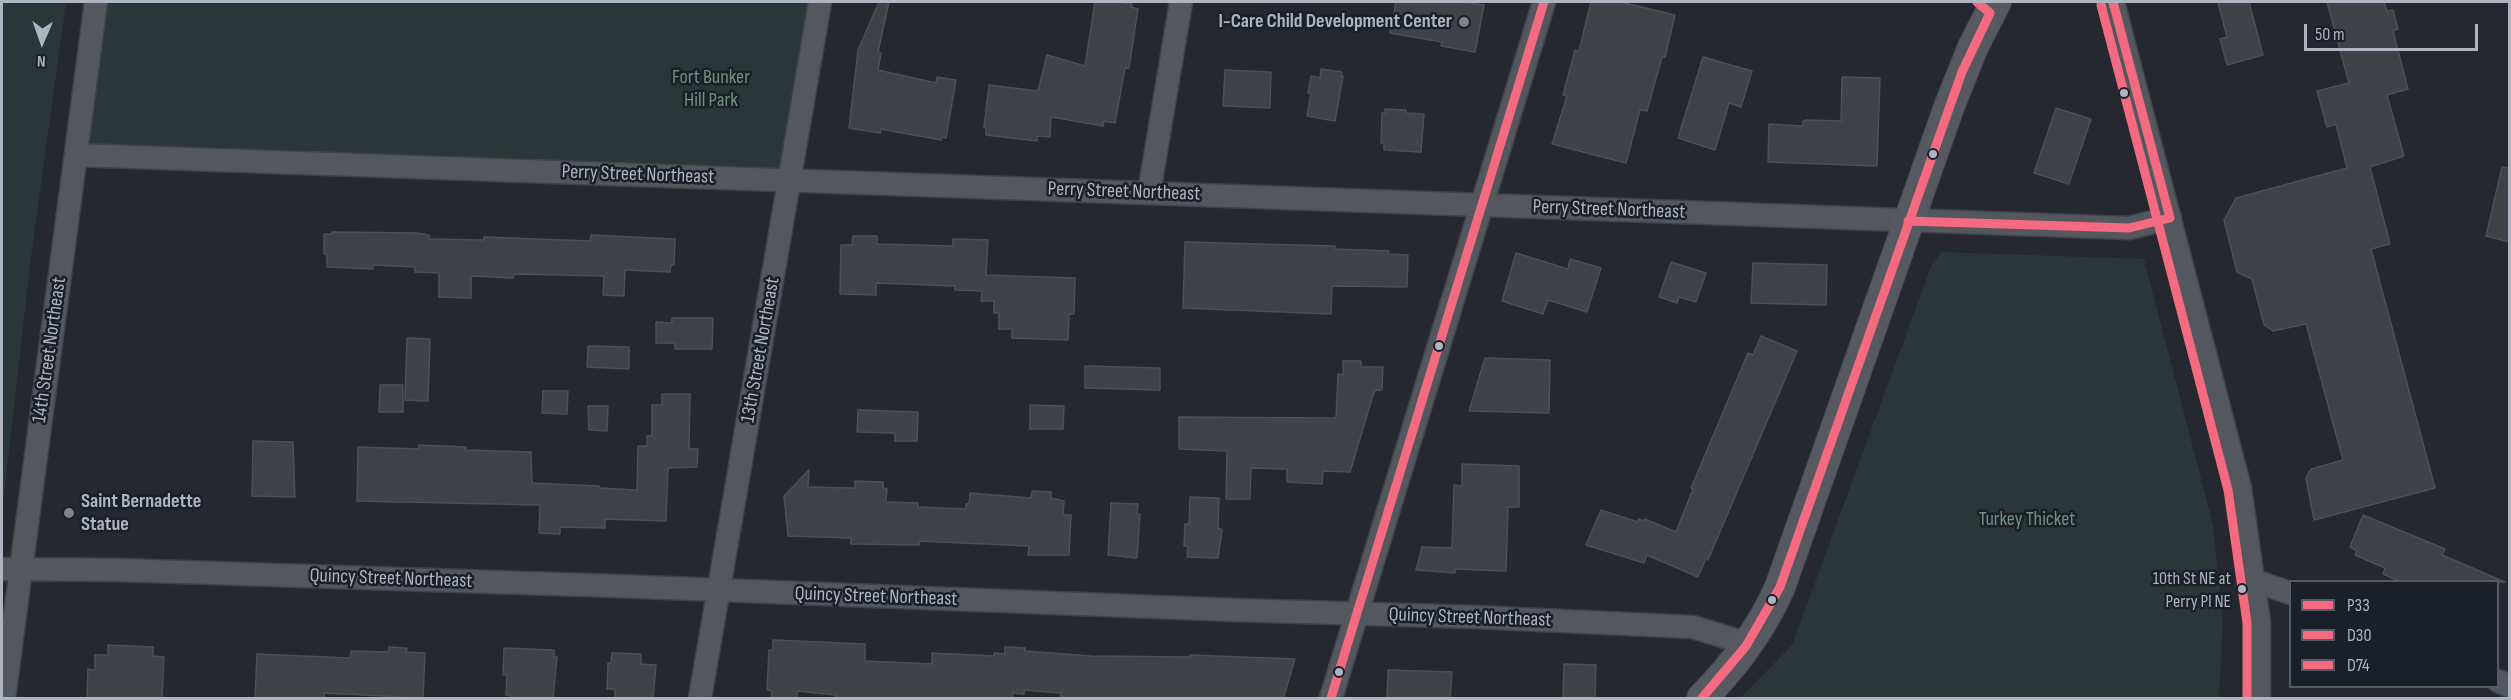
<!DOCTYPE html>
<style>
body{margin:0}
#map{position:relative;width:2511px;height:700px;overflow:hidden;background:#25282e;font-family:"Sofia Sans Condensed",sans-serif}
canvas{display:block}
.frame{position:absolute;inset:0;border:3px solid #aeb4c0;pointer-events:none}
.legend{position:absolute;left:2289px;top:580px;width:210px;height:108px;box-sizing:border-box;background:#1a1f28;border:2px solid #555b65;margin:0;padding:8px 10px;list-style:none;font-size:18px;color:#aeb4c0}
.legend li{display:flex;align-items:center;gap:12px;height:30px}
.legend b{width:30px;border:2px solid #555b65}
.north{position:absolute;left:12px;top:12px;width:60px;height:60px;-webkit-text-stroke:4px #1a1f28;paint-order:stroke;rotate:182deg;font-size:16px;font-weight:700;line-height:24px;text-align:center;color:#aeb4c0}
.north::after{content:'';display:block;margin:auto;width:21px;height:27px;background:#aeb4c0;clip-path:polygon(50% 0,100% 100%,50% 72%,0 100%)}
.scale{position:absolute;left:2304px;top:24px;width:174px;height:27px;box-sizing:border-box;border:3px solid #aeb4c0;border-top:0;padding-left:8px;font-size:18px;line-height:21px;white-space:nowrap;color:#aeb4c0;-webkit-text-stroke:4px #1a1f28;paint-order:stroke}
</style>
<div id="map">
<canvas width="2511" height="700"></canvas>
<div class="frame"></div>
<ul class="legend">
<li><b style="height:8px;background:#f46a80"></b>P33</li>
<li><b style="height:8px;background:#f46a80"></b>D30</li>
<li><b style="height:8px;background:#f46a80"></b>D74</li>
</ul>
<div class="north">N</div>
<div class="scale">50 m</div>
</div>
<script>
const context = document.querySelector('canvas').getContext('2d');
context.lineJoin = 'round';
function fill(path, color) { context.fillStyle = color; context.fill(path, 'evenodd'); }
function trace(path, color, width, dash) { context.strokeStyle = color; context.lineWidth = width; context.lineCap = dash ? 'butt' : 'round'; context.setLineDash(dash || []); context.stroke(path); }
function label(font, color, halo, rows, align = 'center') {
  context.font = font + ' "Sofia Sans Condensed",sans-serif'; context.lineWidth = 5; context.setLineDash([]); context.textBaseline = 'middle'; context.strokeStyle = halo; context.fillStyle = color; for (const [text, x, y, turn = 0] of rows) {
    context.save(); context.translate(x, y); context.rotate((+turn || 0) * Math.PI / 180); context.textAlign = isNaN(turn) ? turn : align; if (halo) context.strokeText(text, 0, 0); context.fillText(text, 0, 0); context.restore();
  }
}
fill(new Path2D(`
 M2,2H66L31,257L2,513Z
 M96,2H820L789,181L76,155Z
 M1942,252L2144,259L2213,525L2223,621L2219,698H1740L1792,645L1932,264Z`), '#293738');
const building = new Path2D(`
 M879,2H889L878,52L881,53L878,70L936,83L937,77L956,80L946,138L942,137L941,140L881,129L880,133L849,128L858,50Z
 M1095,2H1118L1132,4L1131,7L1138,9L1129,68H1125L1115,123L1104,121L1103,126L1051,117L1050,137L1037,136V141L986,135V128L984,127L989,85L1038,91L1047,55L1085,66Z
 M1396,2H1462L1484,5L1475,52L1441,46L1442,42L1390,33Z
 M1591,2H1620L1675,15L1665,57H1662L1647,111L1640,110L1626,163L1552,144L1567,96L1563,95L1575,50L1579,51Z
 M2218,2H2249L2263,55L2227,65L2220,39L2227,37Z
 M2327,2H2384L2387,11L2393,10L2398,29L2393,31L2408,89L2387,95L2404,156L2370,167L2390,244L2371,249L2435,488L2314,520L2306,478L2311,469L2343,460L2306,324L2273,331L2264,325L2252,279L2237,272L2224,220L2236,198L2347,168L2336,124L2327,127L2317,91L2349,83Z
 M1703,57L1752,71L1741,107L1729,103L1715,150L1678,138Z
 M1321,69L1342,72L1341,76H1343L1335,121L1307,116L1311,94L1308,93L1311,76L1320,78Z
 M1225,70L1271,72L1270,108L1223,106Z
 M1842,77L1880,78L1877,166L1768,162L1769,124L1803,126V121L1807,120L1841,121Z
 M2056,108L2091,119L2069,184L2034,173Z
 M1385,109L1406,110V113L1424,114L1421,152L1384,150V143H1381L1382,113H1385Z
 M2502,167L2510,168V242L2486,236Z
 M332,232L417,233L429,235V239L484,240V237L590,241L591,235L675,239L674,265H671L670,272L625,270L624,296L603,295L604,276L514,274L513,278L471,276V298L439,297V273L415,272V267L373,265V269L327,267V254H324V234H332Z
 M853,236H877V244L953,246V239L988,240L986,275L1075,278L1074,314H1069L1068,340L1012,338V329H999V313H994V301H981L982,291L955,290V286L876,283V295L840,294L841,245H852Z
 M1185,242L1335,246V249L1389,251L1388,254L1408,255L1407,287L1332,286L1331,314L1183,308Z
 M1516,253L1568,269L1570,259L1601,268L1587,312L1548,300L1543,314L1502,301Z
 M1671,262L1706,273L1696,302L1679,297L1677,303L1659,297Z
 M1753,263L1827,265L1826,305L1751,303Z
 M672,318H713L712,349H675V343H656V322L672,323Z
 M1761,336L1797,351L1708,560L1706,559L1698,577L1647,555L1644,563L1586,545L1601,510L1638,522L1639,519L1644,521L1645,519L1676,532L1693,489L1691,488L1748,353L1753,355Z
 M407,338L430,339L428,401L405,400Z
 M588,346L629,347V369L587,367Z
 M1485,358L1550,360L1549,413L1469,411Z
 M1343,361H1361V367H1383L1382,390H1376L1374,392L1350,472L1323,471L1322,484L1287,482V469L1251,468L1250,499H1226L1227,451L1179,449V417L1336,418L1338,374L1343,375Z
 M1085,366L1160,368V390L1085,388Z
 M380,385H403V412H379Z
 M543,391H568L567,414L542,413Z
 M662,394H690L689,449H698L697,467L668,468L666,521L605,519V528L560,527V534L539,533L540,505L357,501L358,447L419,449V445L466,447V450L531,452L532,483L599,486V488L637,490L638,446H647V436H652V405H662Z
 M1030,405L1064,406L1063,429H1030Z
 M588,406H608L607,431L589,430Z
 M858,410L918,412L917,441H895V433L857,432Z
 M253,441L293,442L295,497L252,496Z
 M1462,464L1519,466V507H1508L1506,571L1455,569V573L1416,570L1422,547L1452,548L1454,485L1462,486Z
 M809,470L808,487L852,488H855V481L883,482V488L887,489L886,502L918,503V507L966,509V504H969L970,493L1031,498L1032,491L1051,492V498L1064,501L1063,515H1071L1069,555H1028L1029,546L919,541V545L851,544V538L788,536L784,496Z
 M1190,497L1219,498L1218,528L1222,530L1218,558L1187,557L1188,546H1184L1185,524H1189Z
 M1111,503L1138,504L1137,514H1140L1137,558L1108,555Z
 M2363,515L2445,549L2442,555L2505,582H2401L2383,574L2385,568L2355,555L2357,551L2350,547Z
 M773,640L865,644V661L932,664V653L994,656V653L1005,654V647L1025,648V651L1091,656L1190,657V655L1295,659L1283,699H1110L1061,697V693L1024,690V694L1013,693L1012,699H836V695L797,691V699H772V691L767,690L769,650H773Z
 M108,645L153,647V656L164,657L162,699H87L88,669L95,670V655H108Z
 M389,647L407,648L406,652L425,653L423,698L324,693V699H255L257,654L350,658L351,651L389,652Z
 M504,648L554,650V657H557L553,699H510V695H506L507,675H503Z
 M612,653L641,654V664L656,665L653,699H615V689H607L608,663H611Z
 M1564,664L1596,665L1595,699H1563Z
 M1388,670L1452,672L1450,699H1387Z`);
fill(building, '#3f4247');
trace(building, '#4d5056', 1.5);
const minor = new Path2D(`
 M2113,2L2240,488L2259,622V698
 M76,155L2129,228L2170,218
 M1149,193L1181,2
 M2,569L119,570L617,586L1234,610L1475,617L1693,627L1748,644
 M2255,581L2290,593
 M2498,681L2510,686
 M4,698L96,2
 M700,698L820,2
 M1331,698L1544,2`);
const major = new Path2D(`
 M1702,698C1735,665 1761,630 1780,587L1949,107L1973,47L1996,2`);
trace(minor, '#414348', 25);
trace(major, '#42454b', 32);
trace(minor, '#54575d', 22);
trace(major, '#56595f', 30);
trace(new Path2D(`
 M1908,221L2129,228L2170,218L2113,2
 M1702,698L1746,646L1780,587L1962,72L1990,13L1977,2`), '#f46a80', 9);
trace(new Path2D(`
 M1331,698L1544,2`), '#f46a80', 9);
trace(new Path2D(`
 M2101,5L2228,490L2247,623V698`), '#f46a80', 9);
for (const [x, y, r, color] of [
 [1464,22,6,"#7e838d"],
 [2124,93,5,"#aeb4c0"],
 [1933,154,5,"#aeb4c0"],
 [1439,346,5,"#aeb4c0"],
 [69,513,6,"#7e838d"],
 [2242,589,5,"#aeb4c0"],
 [1772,600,5,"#aeb4c0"],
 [1339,672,5,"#aeb4c0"]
]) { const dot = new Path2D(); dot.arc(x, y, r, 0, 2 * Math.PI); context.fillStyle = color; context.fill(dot); trace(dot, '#1a1f28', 2); }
label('18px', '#aeb4c0', '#1a1f28', [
 ["10th St NE at",2231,579],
 ["Perry Pl NE",2231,602]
], 'right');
label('bold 20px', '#aeb4c0', '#1a1f28', [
 ["I-Care Child Development Center",1452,22],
 ["Saint Bernadette",81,502,"left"],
 ["Statue",81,525,"left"]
], 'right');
label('20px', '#70937b', '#1a1f28', [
 ["Fort Bunker",711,78],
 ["Hill Park",711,101],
 ["Turkey Thicket",2027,520]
]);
label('20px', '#aeb4c0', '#1a1f28', [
 ["Perry Street Northeast",638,175,2],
 ["Perry Street Northeast",1124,192,2],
 ["Perry Street Northeast",1609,210,2],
 ["14th Street Northeast",50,350,-82],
 ["13th Street Northeast",761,350,-80],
 ["Quincy Street Northeast",391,579,2],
 ["Quincy Street Northeast",876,597,2],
 ["Quincy Street Northeast",1470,618,2]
]);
</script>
